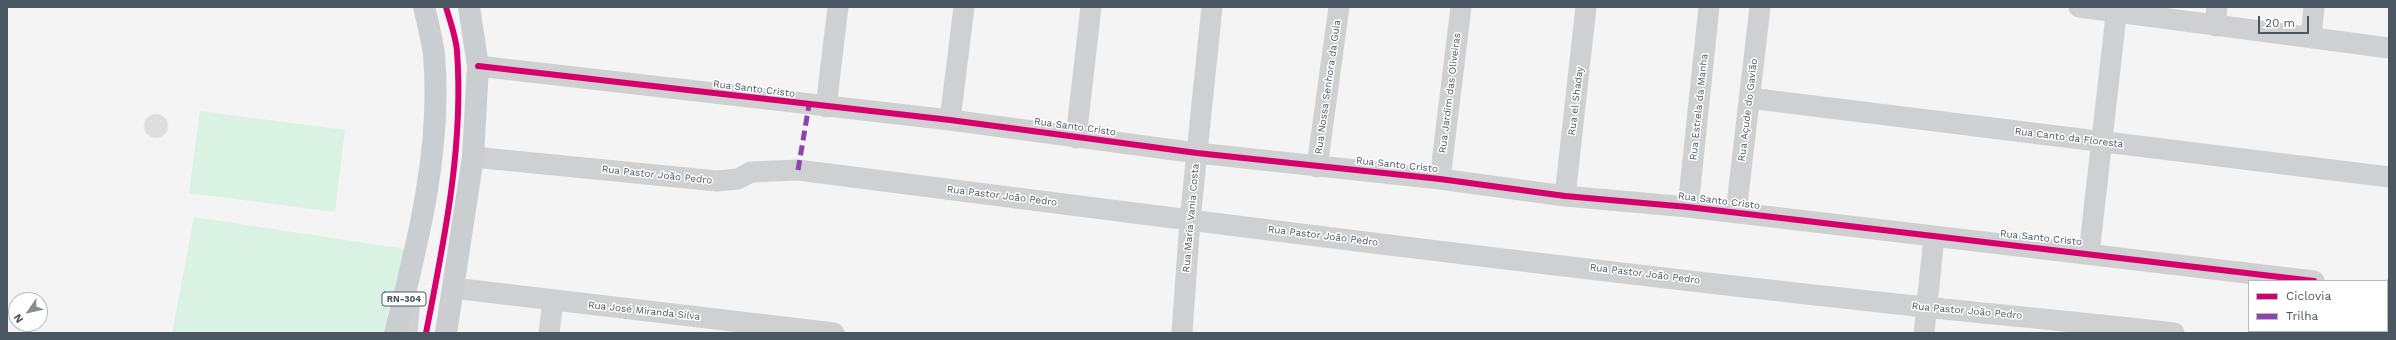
<!DOCTYPE html>
<meta charset="utf-8">
<style>
body{margin:0}
#map{position:relative;width:2396px;height:340px;overflow:hidden;background:#f4f4f4;font-family:"Work Sans",sans-serif}
canvas{display:block}
.frame{position:absolute;inset:0;border:8px solid #4a5661;pointer-events:none}
.legend{position:absolute;left:2248px;top:280px;width:140px;height:52px;box-sizing:border-box;background:#fff;border:1px solid #b7bbc0;margin:0;padding:5px 7px;list-style:none;font-size:12px;color:#4a5661}
.legend li{display:flex;align-items:center;gap:8px;height:20px}
.legend b{width:20px;border:1px solid #b7bbc0}
.north{position:absolute;left:8px;top:292px;width:40px;height:40px;box-sizing:border-box;background:#fff;border:1px solid #b7bbc0;border-radius:50%;rotate:236deg;font-size:11px;font-weight:700;line-height:16px;text-align:center;color:#4a5661}
.north::after{content:'';display:block;margin:auto;width:14px;height:18px;background:#868d94;clip-path:polygon(50% 0,100% 100%,50% 72%,0 100%)}
.scale{position:absolute;left:2258px;top:16px;width:51px;height:18px;box-sizing:border-box;border:2px solid #4a5661;border-top:0;padding-left:5px;font-size:12px;line-height:14px;white-space:nowrap;color:#4a5661;-webkit-text-stroke:3px #fff;paint-order:stroke}
</style>
<div id="map">
<canvas width="2396" height="340"></canvas>
<div class="frame"></div>
<ul class="legend">
<li><b style="height:5px;background:#d6006c"></b>Ciclovia</li>
<li><b style="height:5px;background:#8e44ad"></b>Trilha</li>
</ul>
<div class="north">N</div>
<div class="scale">20 m</div>
</div>
<script>
const context = document.querySelector('canvas').getContext('2d');
context.lineJoin = 'round';
function fill(path, color) { context.fillStyle = color; context.fill(path, 'evenodd'); }
function trace(path, color, width, dash) { context.strokeStyle = color; context.lineWidth = width; context.lineCap = dash ? 'butt' : 'round'; context.setLineDash(dash || []); context.stroke(path); }
function label(font, color, halo, rows, align = 'center') {
  context.font = font + ' "Work Sans",sans-serif'; context.lineWidth = 3; context.setLineDash([]); context.textBaseline = 'middle'; context.strokeStyle = halo; context.fillStyle = color; for (const [text, x, y, turn = 0] of rows) {
    context.save(); context.translate(x, y); context.rotate((+turn || 0) * Math.PI / 180); context.textAlign = isNaN(turn) ? turn : align; if (halo) context.strokeText(text, 0, 0); context.fillText(text, 0, 0); context.restore();
  }
}
fill(new Path2D(`
 M200,111L345,130L335,212L189,193Z
 M194,217L405,249L383,333H172Z`), '#d9f2e3');
const building = new Path2D(`
 M144 126a12 12 0 1 1 24 0a12 12 0 1 1-24 0Z`);
fill(building, '#ddddde');
trace(building, '#e5e6e7', 1);
trace(new Path2D(`
 M2079,7L2389,48
 M2215,26L2217,7
 M2311,38L2314,7
 M478,66L950,120L1197,153L1440,179L1565,196L1688,207L2314,281
 M1749,98L2389,177
 M826,107L838,7
 M950,120L964,7
 M1076,138L1091,7
 M473,157L717,181L738,179L751,172L798,170C1173,218 1549,267 1925,307C2008,316 2091,323 2174,333
 M1317,167L1339,7
 M1440,179L1461,7
 M1565,196L1586,7
 M1688,207L1709,7
 M1736,213L1760,7
 M2089,254L2117,7
 M453,288L834,333
 M2387,290H2389
 M407,333L410,299
 M549,333L553,301
 M1182,333L1190,220L1212,7
 M1924,333L1934,237`), '#ced0d2', 21);
trace(new Path2D(`
 M395,333C418,242 442,149 434,55C432,39 428,23 424,7
 M446,333L473,157L478,66L469,7`), '#caced1', 22);
trace(new Path2D(`
 M798,170L809,105`), '#8e44ad', 5, [10, 5]);
trace(new Path2D(`
 M478,66L950,120L1197,153L1440,179L1565,196L1688,207L2314,281
 M426,333C444,241 464,146 457,51C456,37 450,21 446,7`), '#d6006c', 6);
for (const [x, y, w] of [
 [404,299,44]
]) { const box = new Path2D(); box.roundRect(x - w / 2, y - 7, w, 14, 3); context.fillStyle = '#fff'; context.fill(box); trace(box, '#4a5661', 1); }
label('bold 9px', '#4a5661', null, [
 ["RN-304",404,299]
]);
label('10px', '#4a5661', '#fff', [
 ["Rua Nossa Senhora da Guia",1328,87,-82],
 ["Rua Santo Cristo",754,89,7],
 ["Rua Jardim das Oliveiras",1450,93,-83],
 ["Rua el Shaday",1576,101,-83],
 ["Rua Estrela da Manha",1699,107,-84],
 ["Rua Açude do Gavião",1748,110,-83],
 ["Rua Santo Cristo",1075,127,8],
 ["Rua Canto da Floresta",2069,138,7],
 ["Rua Santo Cristo",1397,165,6],
 ["Rua Pastor João Pedro",657,175,6],
 ["Rua Pastor João Pedro",1002,196,7],
 ["Rua Santo Cristo",1719,201,7],
 ["Rua Maria Vania Costa",1191,218,-85],
 ["Rua Pastor João Pedro",1323,236,7],
 ["Rua Santo Cristo",2041,238,6],
 ["Rua Pastor João Pedro",1645,274,7],
 ["Rua José Miranda Silva",644,311,6],
 ["Rua Pastor João Pedro",1967,311,5]
]);
</script>
